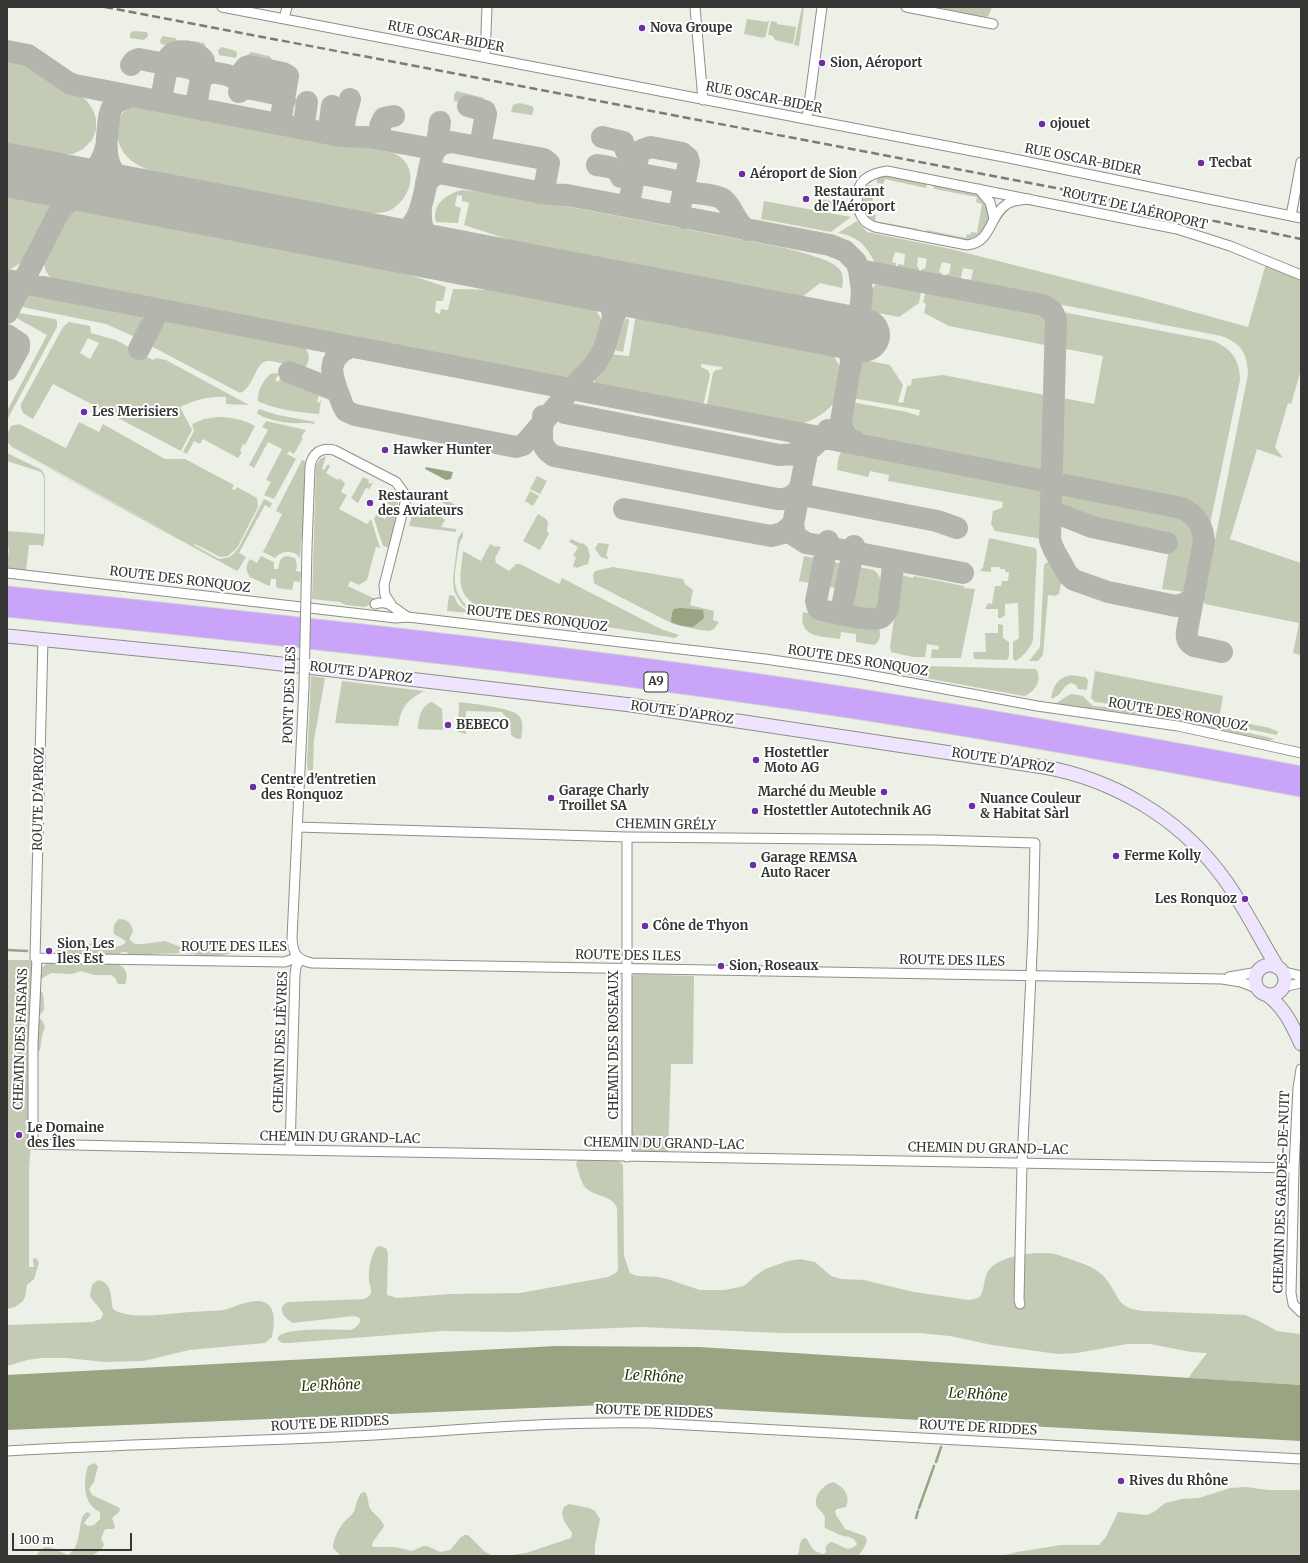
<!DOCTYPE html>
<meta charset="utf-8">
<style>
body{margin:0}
#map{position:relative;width:1308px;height:1563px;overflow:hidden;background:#edf0e6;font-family:Merriweather,serif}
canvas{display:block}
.frame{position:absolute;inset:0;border:8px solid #363734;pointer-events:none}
.scale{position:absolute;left:12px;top:1533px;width:120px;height:18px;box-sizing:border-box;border:2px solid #363734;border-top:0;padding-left:5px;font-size:12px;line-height:14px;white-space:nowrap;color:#363734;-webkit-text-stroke:3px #fff;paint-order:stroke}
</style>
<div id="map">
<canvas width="1308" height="1563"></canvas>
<div class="frame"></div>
<div class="scale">100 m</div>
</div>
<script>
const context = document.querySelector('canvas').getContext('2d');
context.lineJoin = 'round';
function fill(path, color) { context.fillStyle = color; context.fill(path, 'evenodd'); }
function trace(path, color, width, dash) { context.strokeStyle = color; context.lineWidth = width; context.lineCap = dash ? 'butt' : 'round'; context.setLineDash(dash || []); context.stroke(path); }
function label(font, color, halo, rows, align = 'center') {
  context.font = font + ' Merriweather,serif'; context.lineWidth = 4; context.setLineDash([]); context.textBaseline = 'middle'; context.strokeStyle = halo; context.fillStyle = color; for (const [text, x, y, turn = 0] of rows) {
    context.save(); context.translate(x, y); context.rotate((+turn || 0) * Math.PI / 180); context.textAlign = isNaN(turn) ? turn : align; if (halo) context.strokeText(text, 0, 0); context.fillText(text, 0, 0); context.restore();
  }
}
fill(new Path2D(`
 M802,7L804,8L799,46L794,45Z
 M944,7H992L989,15L986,17L943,9Z
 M747,19L767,22L768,20L769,21L766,35L764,38L744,34Z
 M771,21L777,22V24L796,27L793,44L775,40L773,36L768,35Z
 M134,31L147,32L148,36L144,40L130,38V33Z
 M162,36L175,38L178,41V45L176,47L161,44L160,41Z
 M193,41L204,43L206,47L203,52L189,49L188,44Z
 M222,47L236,51L237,55L236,58L219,55L218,50Z
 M251,52L269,56L272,59L269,65L247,61V56Z
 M7,57L26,61L75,91L87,101L93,110L96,119V130L92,140L83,149L73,154H57L7,145Z
 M457,91L484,98L482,106L454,101V94Z
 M519,103L532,106L534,109L532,115L511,112L513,105Z
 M143,105L393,153C420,164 413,197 391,210C383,214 372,213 363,213L155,173C144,168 131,163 124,153C115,140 113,118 128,108C132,105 138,105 143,105Z
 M883,176H892L927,184L926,188L885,179L883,184L877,183V178Z
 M868,185L875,186L871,210L864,209C861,200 863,193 868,185Z
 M933,185L976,193L989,208L991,218L985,231L974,239L965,241L926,233L927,230L966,238L967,234L970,235L971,232L977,233L982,204L976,202L977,197L934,189Z
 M462,190L502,194L785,248C798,252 833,259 840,270C844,275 843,282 842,288L820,283L801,298L510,242V240L464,225L469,203L462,201V196L457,195L455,206L461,208L458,223L436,222C431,204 448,193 462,190Z
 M7,195L44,202C51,206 52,209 51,217C39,237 31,263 7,270Z
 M816,198L835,202L834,207L815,203Z
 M764,201L840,215L851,217L831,232L761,219Z
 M77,208L386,267L446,287L443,301H436L435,312L440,314L441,309L448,310L453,289L502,290L593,307C596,311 600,316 602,320C607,342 587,371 566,377C562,378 557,379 553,379L59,284C47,276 42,269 45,254L66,215L69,211Z
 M865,213L876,215L875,221L918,229L917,231L876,224L870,220Z
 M857,221L867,232L951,249L1140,297L1248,327L1265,267L1267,265L1301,279V370L1291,404L1288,403L1275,447L1283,458L1257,449L1230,539L1301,563V655L1293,653L1299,623L1205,604L1203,600L1248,374C1247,353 1241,343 1221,336L966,286L967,279L971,280L973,270L963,268L961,278L963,279L962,286L944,282L946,274H949L951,264L942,262L939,272L942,273L941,281L920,277L922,269H925L927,259L918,257L917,267L919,268L917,277L897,273L898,264L904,265L905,254L895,252L892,262L896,263L894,272L878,268C874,262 872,256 868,251C861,240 850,235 838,233Z
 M884,279L922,286L919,303L899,317L868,311C871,298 870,283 884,279Z
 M927,286L1040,308C1056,315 1052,328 1052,343L1050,346L949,326L924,313L926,304L923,302Z
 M34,292L138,312L141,314L143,320L135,337L106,324L17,306L18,300Z
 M1057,311L1214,341C1232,349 1240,361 1240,380L1210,524C1206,515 1201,508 1191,503L1055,477L1058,397L1094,404L1103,356L1061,348C1058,336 1062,323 1057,311Z
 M14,312L55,319L57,321V327L7,420V408L8,409L47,335L11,315Z
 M637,316L832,353C835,358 839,364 841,370C848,400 818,424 791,425L710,409L707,404L713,373L716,370L722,369V367L701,364V367L708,370L710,375L704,402L702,406L697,408L601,389L596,386C592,373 601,364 608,354L629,356L635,320Z
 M168,318L300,343C310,350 312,361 303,370C292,368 280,361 268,361C255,361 254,388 240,393L151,346L163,322Z
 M628,318L629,321L623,352L610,349C614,340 618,323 628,318Z
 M69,322L90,326L91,333L116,340L153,360L156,358L166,360L249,405L226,404V397C210,396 195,400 180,407L192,430L181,451L53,384L33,419C26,415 20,413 21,404L63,327ZM88,338L99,343L90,359L80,353Z
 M859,359L890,365L903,385L898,402L903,403L907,386L911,385L912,379L943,375L1050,396L1049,471L1047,475L873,442C855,431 849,424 851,402L907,412L919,416L920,410L852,398Z
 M272,373L279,374L275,380L278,382L282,376L319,396L317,401L319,403L321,400L319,414C303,413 272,409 258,401C257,391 264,378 272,373Z
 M259,409L278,415L315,422L314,424C307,422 300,424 292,423C284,423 261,418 257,413Z
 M217,417C230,417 243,419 255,426L245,445L243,444L240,451L242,452L238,458L203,439L200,444L194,441L187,454L183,452L194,431L192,424L204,419Z
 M266,421L306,430L301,437L303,438L294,454L289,451L287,454L296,459L274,499L264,495L271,482L266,480L282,449L268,442L254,468L249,465L268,430L262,427Z
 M79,422L99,432L103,424L165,459H185L234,485L232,489L235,490L237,487L257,498L258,507L237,548L228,556L220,557L195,544L194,545L219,559L230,557L238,549L264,499L272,503L270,508L265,505L239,553L246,557L239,569L237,571L11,448L185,541L12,447L7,442V434L11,426L19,424L66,448Z
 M848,448L1047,487L1048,490L1046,543L1042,539L995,531L991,524L993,511L1002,508L1003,502L888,481L889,475L870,471L868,477L837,470C838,461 838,450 848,448Z
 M7,453L42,470L45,476V534L43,548L41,545H29L26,571L7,568L9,548L7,547V531L44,534V477L41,472L7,461Z
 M326,456L322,469L324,470L328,464L330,466L326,473L338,480L339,478L345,483L341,492L347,495L339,509L367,524L371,519L380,548L376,547L367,580L359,585L350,581L348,586L375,599L371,604L365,607L346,605L340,602L312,599L316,466L320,459Z
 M302,460L305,461L303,539L301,540L300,558C295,550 281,550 275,558L263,552L282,514L276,511Z
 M537,476L547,481L540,494L530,489Z
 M363,477L369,480L368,482L371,484L372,482L373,483L369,489L366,488L358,503L351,498Z
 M1057,489L1168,511C1197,518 1196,534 1191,558C1189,570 1187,581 1185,592L1162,589L1171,538C1148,533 1068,522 1054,507L1055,491Z
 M389,491L397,495L399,512L389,548L383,546L374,519L376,515L385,519L392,506L384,501Z
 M530,491L539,496L533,506L525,501Z
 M440,496L457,506L456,509L473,518L439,501Z
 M422,509C433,509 437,513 445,520L441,527L456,529V532L409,526L412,515Z
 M538,514L545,518L548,522L547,530L549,534L540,550L523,541Z
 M463,531V537L460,542L458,551L455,572V583L457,592L463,602L473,610L498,615L677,642L552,623L472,614L461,603L454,591L453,579L458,538Z
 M989,538L1035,548L1037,551L1033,640C1030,649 1024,655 1016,661L1013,659V642L1019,638L1018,603L1005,604V615L1001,618H998V609H985L988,603L992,604L995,586H1001L1002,581H1008L1009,572H1005V569H1000V567H991V572L980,571L983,567Z
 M571,539L582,544L583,543L588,548L590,557L588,564L576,568V566L574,568L573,566L576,557L573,556L578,547L569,542Z
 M598,543L609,544L606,556L608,557V559L601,557L595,549Z
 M490,544L496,547L497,546L501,547L495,558L496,563L509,571L516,564H520L559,584L562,578L661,629L679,635L675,638L477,606C454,592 461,574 463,551L481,561Z
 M261,556L274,562V569H278C280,559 281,553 295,558L297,565L296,571L301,572L300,582L294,581L292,590L278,588L276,587V579H271L270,586H269L250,577C245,570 246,565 250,559L257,563Z
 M804,556L874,570C878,574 881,578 882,584C886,601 871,625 854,606L855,592L799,581Z
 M1050,561L1055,562C1062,573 1062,582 1059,594L1055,596L1049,595L1048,596L1043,655L1038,661H1029L1040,647L1044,565L1046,563Z
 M613,567L683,579L685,584L693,590L690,605L714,611L713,620L719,622L714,629L709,631L699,630L673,624L597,585L594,583L593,575L595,571Z
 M902,575L913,578L914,576L964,586V588L975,589L961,658H931L932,649L938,650L939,646L927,644L925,657H913L891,652L890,647L900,576Z
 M449,595L454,596L458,604L469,613L447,611Z
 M803,612L878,627C882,633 880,642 874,645L856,642V634L841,632L840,639C821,636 798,638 803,612Z
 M998,624L1003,625V638L1009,642V656L1007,660L974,659L973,652H986L985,633H998Z
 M890,665L1036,669C1043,680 1035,692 1024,696L887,671L888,666Z
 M1095,671L1223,696L1219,718L1270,728L1271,729L1278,731L1277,735L1151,709L1095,702L1091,698Z
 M1071,675L1085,677L1088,680L1087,690L1078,689L1076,685L1071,683C1061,687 1064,694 1051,699C1053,686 1057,678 1071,675Z
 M311,676L325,678L314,740L313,770L310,771L308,770L307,765Z
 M342,681L424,691C406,701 402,706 398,726L335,723Z
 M1072,694L1083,696L1093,706C1154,709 1215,725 1275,739L1267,741L1149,716L1055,704L1067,696Z
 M432,702L442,709L443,730L418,729C418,719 421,705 432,702Z
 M459,702C472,704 513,707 520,717C524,723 522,733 521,739L515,738L511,735L510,720L503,714L502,712L466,711V734L458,732Z
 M119,919C127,919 132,923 133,932L130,937V940L135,944H143L165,941L186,949L202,945L227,946L233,950V953L203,959L194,954L183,953L155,954L141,957H134L126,952H123L111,957L105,963L106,964C109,964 112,963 116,964C126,966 129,975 125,984H118L115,978L111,975H94L81,971L72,974L51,973L36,982L35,989L42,992C44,995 44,1006 44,1010L38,1018L42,1020L45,1027L42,1036L40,1050V1051L31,1050L33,1055L38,1058L29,1167V1267H34L33,1261L34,1258L37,1259L39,1263L34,1279L27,1285L25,1297L23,1301L15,1307L7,1309V960H29L39,970L52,959L62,942C69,942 74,944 81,945C87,946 93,941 99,942C108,943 118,951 126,942L124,940L114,934C113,927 114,923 119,919Z
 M635,974L694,976L693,1064H671L668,1155L630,1152L631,978Z
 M581,1159L615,1160L620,1162L623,1165L624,1256L630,1273L637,1276L659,1277L670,1280L700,1290H725L744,1286L754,1277L765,1269L788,1261L800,1259L815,1262L831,1276L841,1279L864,1280L914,1292L969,1300C972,1299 976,1299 978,1298C985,1294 983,1277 989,1270C1000,1255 1038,1251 1055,1254C1062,1256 1070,1259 1078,1262C1088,1265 1099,1270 1106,1279C1120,1297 1116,1308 1143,1311L1245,1315L1259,1321L1277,1331L1301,1334V1385L1188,1378L1207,1353L1191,1352L1150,1344H1127L1077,1353L1058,1354L992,1345L950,1336L919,1333H781L641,1327L512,1332L443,1331L289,1343H282L278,1340V1337C286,1327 336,1330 351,1330C358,1327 366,1318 354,1316L293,1323C285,1319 275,1308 288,1302L364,1299C367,1297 370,1297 371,1293C372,1289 369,1284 369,1280C368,1270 371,1253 378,1246C385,1247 387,1247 388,1254L387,1295L397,1298L451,1294L520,1293L608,1277L617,1272L618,1269L617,1208C612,1194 592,1197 584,1186C580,1180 579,1171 576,1165L577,1161Z
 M98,1280C113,1283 110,1296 113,1309C130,1321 171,1313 191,1312C202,1311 214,1311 224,1310C236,1307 254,1297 266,1303C277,1310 274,1326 272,1337L265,1343L189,1350L144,1361L104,1362L67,1358H42L27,1360L7,1366V1325L92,1322L101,1319L103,1314C100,1307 94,1303 90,1296L92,1285Z
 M94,1463L98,1466L94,1482L89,1489L92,1495L118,1507L120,1509L119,1512L112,1518L115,1527L113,1529H106L104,1531L101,1539L104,1544L102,1549L92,1556H36L40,1550L45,1547L52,1548L68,1555C84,1545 76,1517 87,1512L91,1514L84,1523L88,1526L94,1525L100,1519V1512C84,1505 83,1485 87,1469L88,1466Z
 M833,1482C844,1487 851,1495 846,1507L837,1509L835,1511L836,1515L845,1529L865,1536L867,1541L864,1548L858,1556H796C802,1551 797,1542 804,1538L807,1539C811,1547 814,1553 824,1554L826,1552C825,1546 826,1545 831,1542C843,1545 848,1554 857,1544C854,1536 847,1537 840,1535C835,1533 830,1530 825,1528C824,1524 825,1522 825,1518C824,1513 820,1511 817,1507C812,1497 824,1484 833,1482Z
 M1246,1487L1268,1490H1301V1556H1001L1017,1552L1061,1545H1099L1106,1537L1118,1512L1147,1515L1154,1512L1165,1503L1182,1499L1199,1498L1230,1488Z
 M364,1492L366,1493C368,1497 368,1502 369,1506C372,1514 382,1518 384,1526C381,1533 372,1540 372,1546L374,1547H395L412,1551L423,1546H427L440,1552L450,1550L460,1538L464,1535H468L484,1551L493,1556H341L333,1548C333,1539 339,1527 346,1520C348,1518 351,1516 353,1513C356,1508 356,1500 361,1493Z
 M569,1504L589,1508L595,1511L600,1519L595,1545V1556H506L526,1553L571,1538L572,1533L564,1521L562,1513L564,1507Z`), '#c4cbb5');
fill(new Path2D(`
 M426,467L453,472L451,479L446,480L425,469Z
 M681,608L703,610L704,618L693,627L682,626L671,622L672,613L674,609Z
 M556,1346L699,1347L1301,1385V1441L628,1404L7,1430V1375Z`), '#99a483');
trace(new Path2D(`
 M7,950L27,951
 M936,1462L941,1447
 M919,1508L934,1466
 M916,1518L918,1511`), '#99a483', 2.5);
trace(new Path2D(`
 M7,51L28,55L69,83L75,85L341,136L367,137L428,148L438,146
 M131,65L134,61L139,59L160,63L164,66L166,71C169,69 171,66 175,66C184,66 199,69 202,78L210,72C220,74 237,74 240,86
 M242,72L246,67L249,66L283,73L288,76L281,117L278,121L273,123
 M239,92L242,89L247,88L281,95L285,100
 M132,96C125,98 118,100 113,106C109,111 109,119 108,126C106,145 104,162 118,178C127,189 140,194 152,198
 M307,102L304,124L308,130
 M168,103L163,98L162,94L169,57C175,47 199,51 204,61L197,100L198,105L203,110
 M332,106L329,129L333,135
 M468,106L485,111L486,114L481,141L476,146
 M349,136C339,129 348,109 350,99
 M602,137L623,142L626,151
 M386,140C378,133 378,127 384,118L394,116
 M435,150L442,144L451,142L544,159L549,163L544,189L539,193
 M597,165C606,167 617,166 621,177L627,172H631L678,181L682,186L683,190
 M56,179C81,181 100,174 106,147
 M426,183L434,175L439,173L548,194L567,195L830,245L845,251L856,262L859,270L862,291L861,303L841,421C843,434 849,439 861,445
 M682,198L689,192C698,194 712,194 721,198C732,204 735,223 747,230
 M636,208L632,205L630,198L638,157L642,150L651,147L682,153L688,158L689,162L680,208V212L684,218
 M421,210C419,244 437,251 467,258
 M362,238C370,239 378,240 386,239C422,235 423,197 429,170C430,161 434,154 436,146C438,139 439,130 440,122
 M859,270L1043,305L1052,311L1056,319L1050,540L1054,550L1068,575L1074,580L1108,592L1176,606C1184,604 1188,603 1194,596
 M7,280L861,445L1182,508C1196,515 1203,525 1204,541L1187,631C1186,638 1188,643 1194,646L1222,652
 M593,283C606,292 612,303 613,318
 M7,313L59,212C72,196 84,189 105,189
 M820,327C840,333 849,340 851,361
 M7,335L19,343V348L7,370
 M351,347C320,359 335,383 343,406L346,411L355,415L516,447L523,445L528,440L571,389L595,364L604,349L613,318L620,305L635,295L646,293
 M139,349L159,310
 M289,372L337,391
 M565,413L779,455C807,455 811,451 828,430
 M543,416C543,433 537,446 554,456L777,499C788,500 795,496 800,487
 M800,439L806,451V458L793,524L795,536L806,543L963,573
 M800,487L802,491L808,496L937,521L957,528
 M1051,506L1054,512L1092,527L1167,543
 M624,509L771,536L783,533L793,524
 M828,541L816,601L818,608L821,610C832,612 871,622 880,618C884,616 886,612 888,608L893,566L892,562L887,559
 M847,615L842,610V607L854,546`), '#b4b6ae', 22);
trace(new Path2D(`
 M7,170L863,335`), '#b4b6ae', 54);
const street = new Path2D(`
 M222,7L1009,158L1301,218
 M695,7L703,100
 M906,7L993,24
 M284,19L287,7
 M485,57L487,7
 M807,119L822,7
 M979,189L990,202L994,219
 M1029,199C1022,200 1013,200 1007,204C989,215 992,243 967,245L875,227C871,225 867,224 864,220C856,210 854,189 864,180C871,174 879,172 887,171L1177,229L1230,246L1301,275
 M1291,216L1301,162
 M307,547L310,467C312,453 321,447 334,450L396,482L404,493L405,503L384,585L385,595L391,604
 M7,573L396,618L408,617
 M375,604C391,599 395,611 408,617L765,659L847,671L1037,706L1178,726L1301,753
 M43,639L35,958L285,962L298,957
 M304,686L292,938C293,953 296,960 312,963L1222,979L1241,982L1259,989
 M297,827L627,837L934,840L1035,843L1033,933L1022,1163L1019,1300L1020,1304
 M37,958L33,1044V1144L290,1150L1294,1168
 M1281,971L1301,976
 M1229,977L1258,972
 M1283,987L1301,983
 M1301,1069L1298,1088L1294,1168L1291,1293L1293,1304L1301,1312
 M290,1150L295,975L296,967L300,959
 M627,1157V837
 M7,1451C122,1444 238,1442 353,1436C453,1431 552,1421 651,1423L1301,1459`);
const secondary = new Path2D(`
 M7,636L238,659L631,705L1044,767C1112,779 1177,817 1219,872C1242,901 1258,936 1278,968
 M1255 980a15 15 0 1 1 30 0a15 15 0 1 1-30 0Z
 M1266,994C1284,1007 1292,1024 1301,1044`);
const highway = new Path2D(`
 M7,595C246,620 486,645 725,678C918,705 1110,739 1301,775
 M7,608C277,636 547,664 816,704C978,728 1140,757 1301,788`);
trace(street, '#8d9088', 11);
trace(secondary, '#8d9088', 15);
trace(highway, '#cfcfce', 19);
trace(street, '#fff', 9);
trace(secondary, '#efe4fd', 13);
trace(highway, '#c9a4f8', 17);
trace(new Path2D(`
 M105,7L1051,187L1301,239`), '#7a7c76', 2.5, [8, 4]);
const streetBridge = new Path2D(`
 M304,686L307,547`);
trace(streetBridge, '#8d9088', 11, []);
trace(streetBridge, '#fff', 9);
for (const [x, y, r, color] of [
 [642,28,4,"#6d2fa5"],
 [822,63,4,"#6d2fa5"],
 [1042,124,4,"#6d2fa5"],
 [1201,163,4,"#6d2fa5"],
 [742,174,4,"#6d2fa5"],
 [806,199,4,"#6d2fa5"],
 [84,412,4,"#6d2fa5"],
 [385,450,4,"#6d2fa5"],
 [370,503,4,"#6d2fa5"],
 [448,725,4,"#6d2fa5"],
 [756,760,4,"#6d2fa5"],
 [253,787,4,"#6d2fa5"],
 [884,792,4,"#6d2fa5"],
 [551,798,4,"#6d2fa5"],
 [972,806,4,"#6d2fa5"],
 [755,811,4,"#6d2fa5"],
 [1116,856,4,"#6d2fa5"],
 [753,865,4,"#6d2fa5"],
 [1245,899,4,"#6d2fa5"],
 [645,926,4,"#6d2fa5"],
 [49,951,4,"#6d2fa5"],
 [721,966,4,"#6d2fa5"],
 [19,1135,4,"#6d2fa5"],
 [1121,1481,4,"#6d2fa5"]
]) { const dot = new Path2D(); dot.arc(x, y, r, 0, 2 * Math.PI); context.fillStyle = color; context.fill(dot); trace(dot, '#fff', 1.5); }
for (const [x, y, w] of [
 [656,682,24]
]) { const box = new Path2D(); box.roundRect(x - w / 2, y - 10, w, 20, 3); context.fillStyle = '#fff'; context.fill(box); trace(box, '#363734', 1); }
label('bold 12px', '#363734', null, [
 ["A9",656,682]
]);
label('bold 13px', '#363734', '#fff', [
 ["Nova Groupe",650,28],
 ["Sion, Aéroport",830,63],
 ["ojouet",1050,124],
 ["Tecbat",1209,163],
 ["Aéroport de Sion",750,174],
 ["Restaurant",814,192],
 ["de l'Aéroport",814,207],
 ["Les Merisiers",92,412],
 ["Hawker Hunter",393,450],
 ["Restaurant",378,496],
 ["des Aviateurs",378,511],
 ["BEBECO",456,725],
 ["Hostettler",764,753],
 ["Moto AG",764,768],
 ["Centre d'entretien",261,780],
 ["des Ronquoz",261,795],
 ["Garage Charly",559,791],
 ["Troillet SA",559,806],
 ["Marché du Meuble",876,792,"right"],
 ["Nuance Couleur",980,799],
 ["& Habitat Sàrl",980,814],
 ["Hostettler Autotechnik AG",763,811],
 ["Ferme Kolly",1124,856],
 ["Garage REMSA",761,858],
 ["Auto Racer",761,873],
 ["Les Ronquoz",1237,899,"right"],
 ["Cône de Thyon",653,926],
 ["Sion, Les",57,944],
 ["Iles Est",57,959],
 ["Sion, Roseaux",729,966],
 ["Le Domaine",27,1128],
 ["des Îles",27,1143],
 ["Rives du Rhône",1129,1481]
], 'left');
label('13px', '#363734', '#fff', [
 ["RUE OSCAR-BIDER",446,37,11],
 ["RUE OSCAR-BIDER",764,98,11],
 ["RUE OSCAR-BIDER",1083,160,11],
 ["ROUTE DE L'AÉROPORT",1135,209,13],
 ["ROUTE DES RONQUOZ",180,580,7],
 ["ROUTE DES RONQUOZ",537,619,7],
 ["ROUTE DES RONQUOZ",858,661,9],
 ["ROUTE D'APROZ",361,673,7],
 ["PONT DES ILES",290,695,-88],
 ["ROUTE D'APROZ",682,713,8],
 ["ROUTE DES RONQUOZ",1178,715,10],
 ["ROUTE D'APROZ",1003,761,9],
 ["ROUTE D'APROZ",39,799,-89],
 ["CHEMIN GRÉLY",666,825,1],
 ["ROUTE DES ILES",234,947],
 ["ROUTE DES ILES",628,956,1],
 ["ROUTE DES ILES",952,961,1],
 ["CHEMIN DES FAISANS",21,1039,-88],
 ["CHEMIN DES LIÈVRES",281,1042,-88],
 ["CHEMIN DES ROSEAUX",614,1045,-90],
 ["CHEMIN DU GRAND-LAC",340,1138,1],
 ["CHEMIN DU GRAND-LAC",664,1144,1],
 ["CHEMIN DU GRAND-LAC",988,1149,1],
 ["CHEMIN DES GARDES-DE-NUIT",1282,1192,-88],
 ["ROUTE DE RIDDES",654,1412,2],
 ["ROUTE DE RIDDES",330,1424,-3],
 ["ROUTE DE RIDDES",978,1428,3]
]);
label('italic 14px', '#293209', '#fff', [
 ["Le Rhône",654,1377,3],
 ["Le Rhône",331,1386,-2],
 ["Le Rhône",978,1395,3]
]);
</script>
